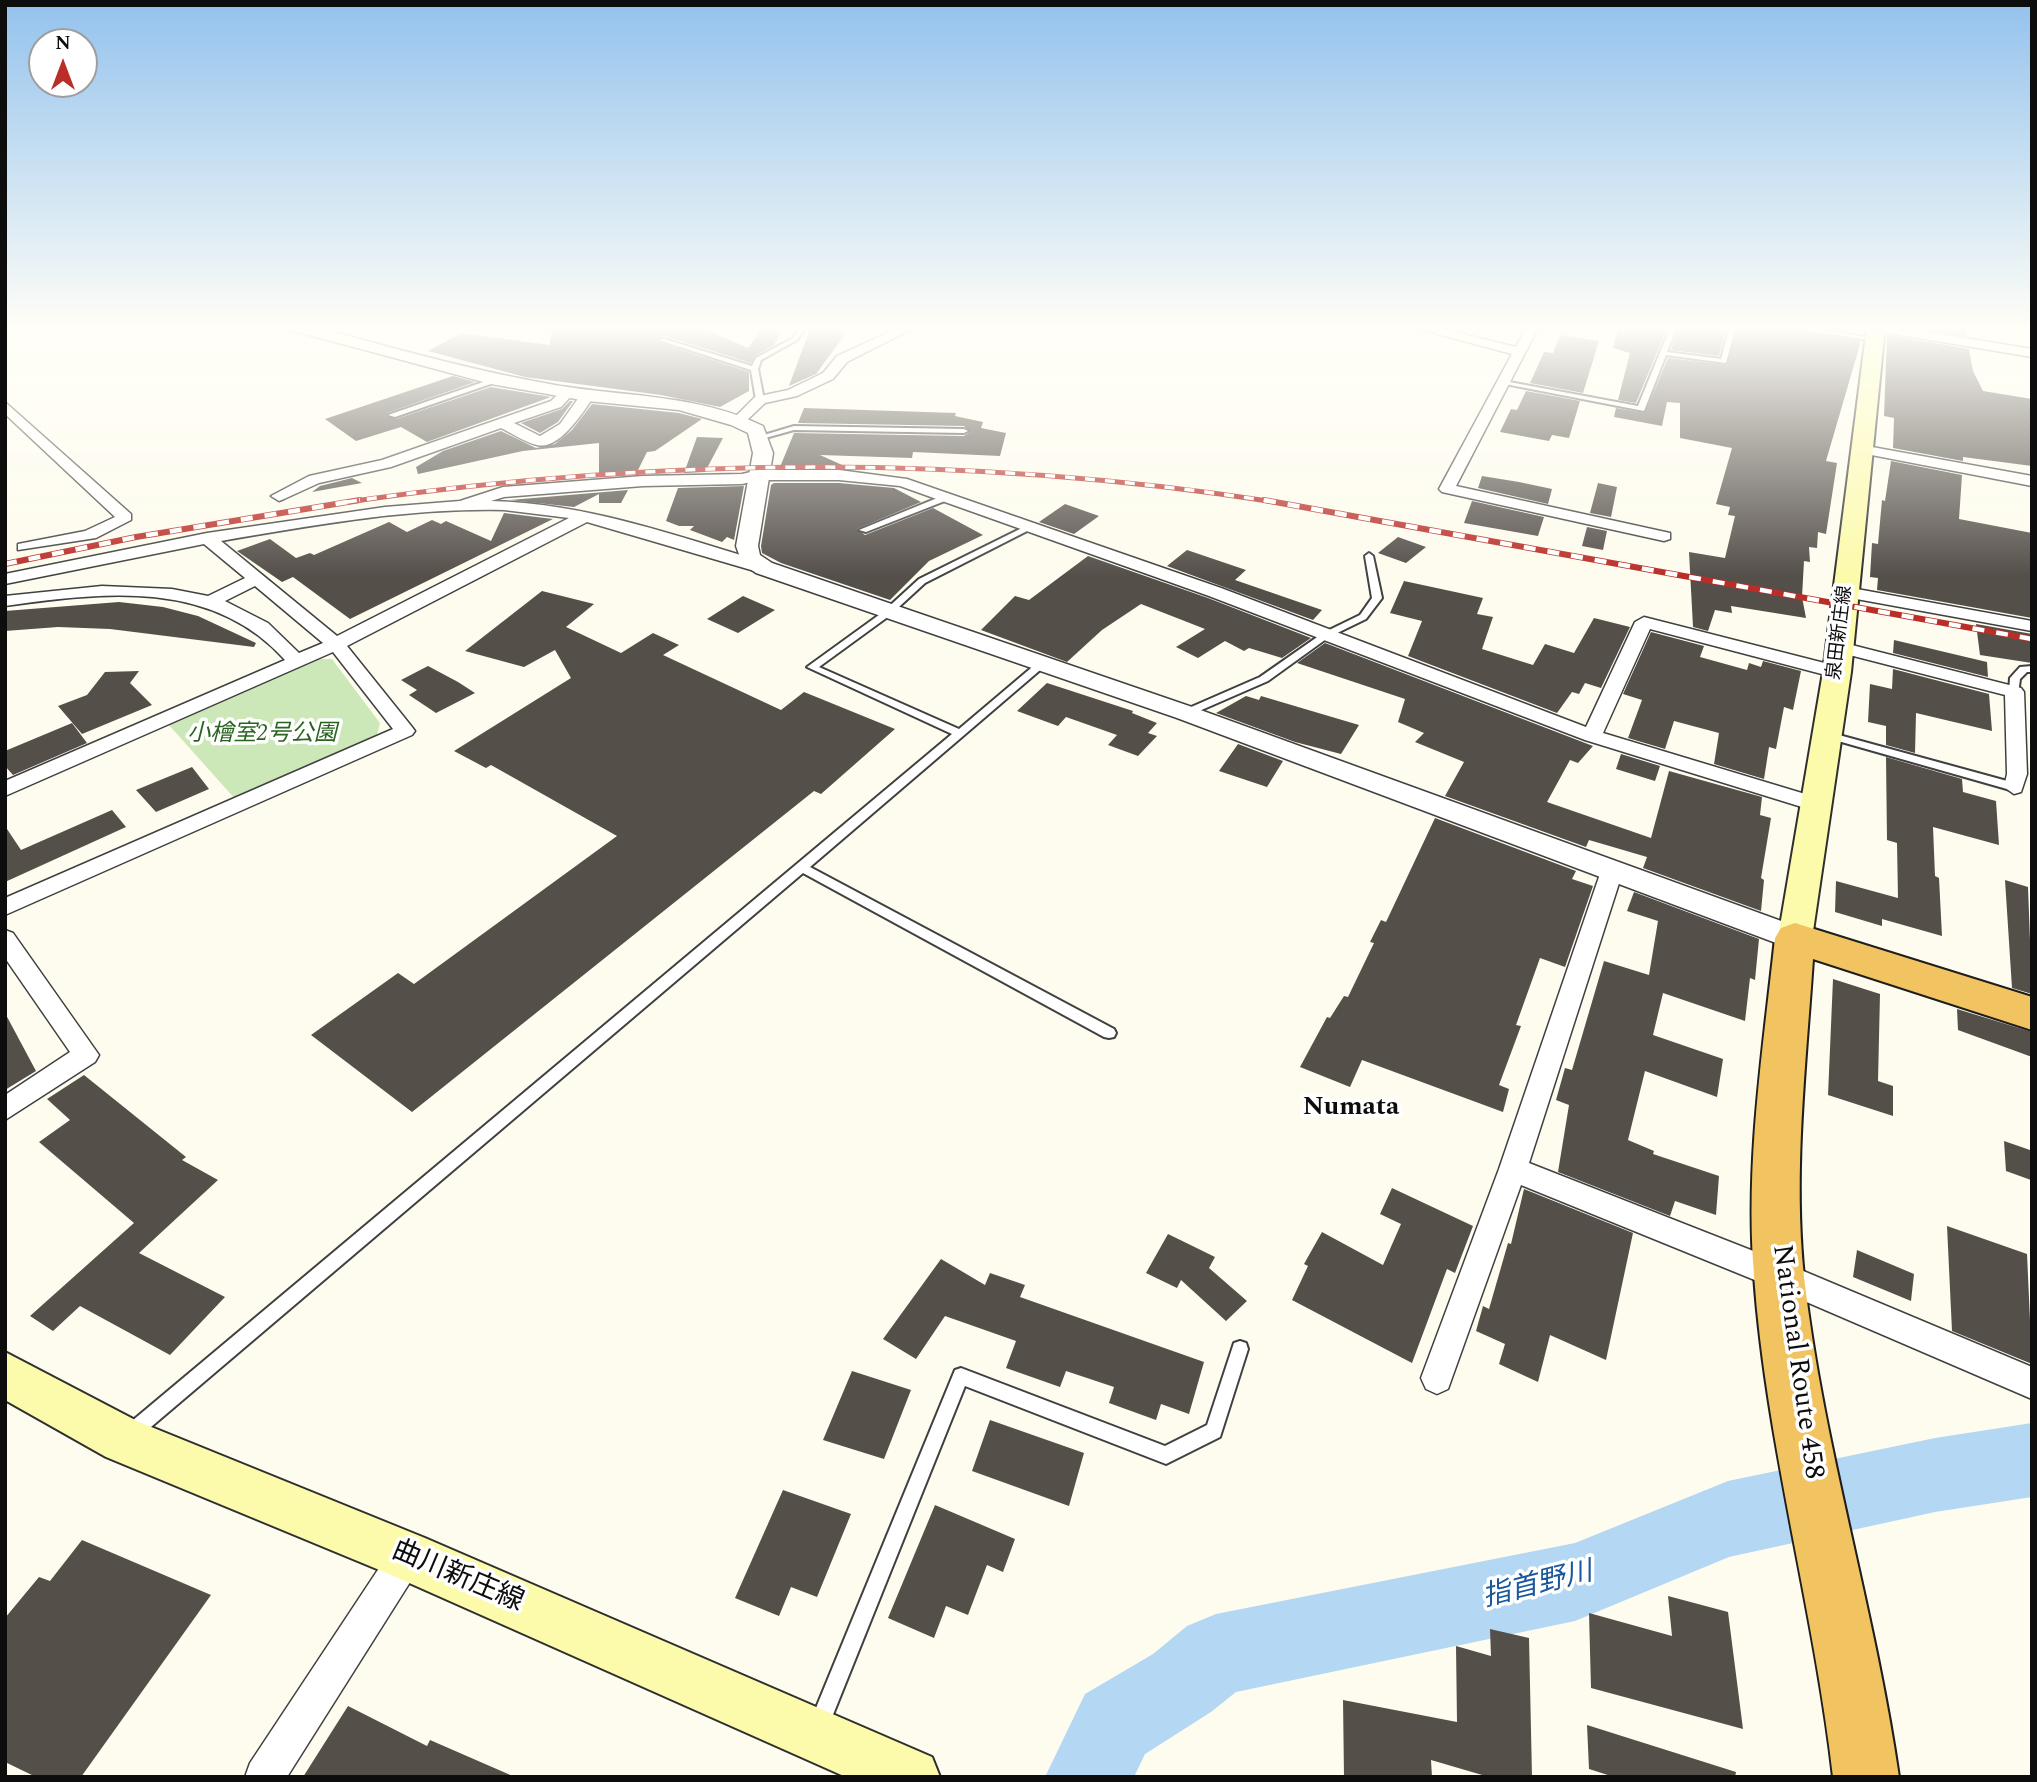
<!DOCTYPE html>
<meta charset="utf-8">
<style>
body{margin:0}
#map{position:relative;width:2037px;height:1782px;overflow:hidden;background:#fefcee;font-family:Spectral,serif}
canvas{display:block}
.frame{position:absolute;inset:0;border:7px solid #0d0d0d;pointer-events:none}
.north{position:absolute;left:28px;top:28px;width:70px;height:70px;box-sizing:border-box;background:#fff;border:2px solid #9e9e9e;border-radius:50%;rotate:0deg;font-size:19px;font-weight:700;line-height:28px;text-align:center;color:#0d0d0d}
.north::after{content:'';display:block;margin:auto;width:24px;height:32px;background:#b92e29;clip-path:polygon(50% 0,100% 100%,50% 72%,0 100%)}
</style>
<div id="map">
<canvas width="2037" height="1782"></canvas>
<div class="frame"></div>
<div class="north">N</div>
</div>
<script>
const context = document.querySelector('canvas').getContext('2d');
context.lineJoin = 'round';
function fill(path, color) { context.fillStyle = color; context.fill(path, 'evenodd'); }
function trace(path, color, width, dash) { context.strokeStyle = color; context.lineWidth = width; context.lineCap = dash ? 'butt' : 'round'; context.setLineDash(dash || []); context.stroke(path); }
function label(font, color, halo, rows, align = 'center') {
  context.font = font + ' Spectral,"Noto Sans JP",serif'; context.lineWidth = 7; context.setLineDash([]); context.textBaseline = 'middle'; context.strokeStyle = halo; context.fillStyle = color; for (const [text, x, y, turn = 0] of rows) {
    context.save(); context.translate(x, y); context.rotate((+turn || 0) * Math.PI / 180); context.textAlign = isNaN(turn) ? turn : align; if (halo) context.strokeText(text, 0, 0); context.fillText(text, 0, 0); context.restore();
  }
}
fill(new Path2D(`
 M313,659H332L380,723L377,735L236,800L168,724Z`), '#cde8b8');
fill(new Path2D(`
 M2032,1423V1497L1935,1512L1729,1557L1575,1621L1236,1692L1211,1712L1145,1754L1134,1777H1045L1085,1694L1153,1654L1187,1626L1216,1614L1575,1543L1728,1481L1935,1438Z`), '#b4d7f4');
fill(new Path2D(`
 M552,326H697L748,348L764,326H784L774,345L755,356L751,363L665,336L657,339L658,342L749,372V391L720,407L661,395L525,377L428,351L461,333L550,345Z
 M811,326H845L842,333H846L816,374L789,386Z
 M1619,326H1668L1636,403L1618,400L1630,353L1613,348Z
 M1679,326H1727L1719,356L1671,350Z
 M1738,326H1780L1861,341L1826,461L1837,463L1826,534L1818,532L1817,548L1809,547L1810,562L1804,561L1802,597L1806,618L1731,606L1732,613L1715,610L1708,631L1693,627L1689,552L1725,558L1735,516L1728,515L1730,507L1716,504L1732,448L1680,438V403L1667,402L1662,426L1614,417L1616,408L1645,413L1668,358L1727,365Z
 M1910,326H1965L1967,336Z
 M1560,335L1599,341L1583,393L1530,383L1544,352L1553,353Z
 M1887,335L1969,349L1973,371L1983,391L2032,399V466L1963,457V461L1893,448L1894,418L1884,416Z
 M453,376L475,382L387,413L386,416L396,419L491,387L551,397L427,442L401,427L356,441L325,419Z
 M1526,391L1580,401L1569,438L1552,435L1549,441L1500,432L1511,409L1517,410Z
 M570,401H573L558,422L540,433L521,423L562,409Z
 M592,404L679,413L702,419L655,451L647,452L636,474L599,477V443L523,451L418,474L416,467L443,451L501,431L536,448L555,444L572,430Z
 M804,408L956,413L955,416L983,422L981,428L1006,433L1000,456L913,452L912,458L820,455L851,469L780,467L794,433L964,436L970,432L964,426L798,423Z
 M697,437L723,438L705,472L684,473Z
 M1891,461L1962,475L1959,519L2032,533V618L1877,590L1878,578L1870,577L1872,543L1878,544L1882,500L1885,501Z
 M1482,476L1519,482L1552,489L1548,504L1478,488Z
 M352,478L362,483L312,492L320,486Z
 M774,483H839L894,488L921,502L857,529L865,535L933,508L983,535L929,561L890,600L781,563L762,553L761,546L771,485Z
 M1598,483L1617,487L1611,517L1590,513Z
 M744,486L734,540L727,537L722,542L690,530L694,526H679L666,521L678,488Z
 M628,490L621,503H599V494L574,507L510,500Z
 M1472,501L1544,517L1538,536L1464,523Z
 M1065,504L1099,516L1074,534L1039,522Z
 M504,513L553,519L350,619L293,577L282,582L237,551L270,539L296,558L310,553L314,555L389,522L407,532L432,520L441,524L446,521L491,541Z
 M1587,527L1607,531L1603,550L1582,546Z
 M1398,537L1426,547L1406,563L1378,553Z
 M1187,550L1246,570L1235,580L1322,610L1313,620L1167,566Z
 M1088,556L1208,598L1311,638L1282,658L1249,648L1244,651L1225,641L1198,658L1176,647L1205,629L1141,604L1102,630L1067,662L981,630L1015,596L1029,600Z
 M1404,581L1483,598L1477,614L1493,617L1482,649L1533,665L1545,644L1574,653L1594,618L1630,627L1601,688L1585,683L1579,694L1572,692L1557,713L1408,656L1422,621L1390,613Z
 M542,591L594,604L566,627L621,653L653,633L679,645L663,655L781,710L804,692L895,729L821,794L814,791L412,1112L311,1035L398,973L414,984L617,836L491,765L486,768L454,751L571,678L555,650L524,667L465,651Z
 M743,596L775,610L738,633L707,619Z
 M119,602L163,607L198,616L256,643L254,647L110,629L58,627L5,631V611Z
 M1976,624L2032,634V663L1980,655Z
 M1651,632L1704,646L1700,657L1747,670L1749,663L1761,667L1763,661L1801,671L1793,710L1784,707L1776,749L1769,747L1764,779L1714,764L1719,733L1674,721L1665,749L1628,738L1642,700L1623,694Z
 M1894,640L1987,662L1988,677L1893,653Z
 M1325,643L1593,746L1578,763L1570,760L1547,802L1651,838L1669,771L1762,797L1760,815L1771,818L1761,878L1764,880L1761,911L1643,868L1647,857L1589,840L1586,847L1445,796L1464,762L1415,742L1424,733L1398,722L1405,699L1297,663Z
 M428,666L458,682L475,693L436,713L409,695L417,690L401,680Z
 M1893,669L1989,694L1992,731L1916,713L1915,753L1886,745V726L1868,722L1870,684L1892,689Z
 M139,671L130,683L152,705L82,734L58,706L87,695L105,672Z
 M1047,683L1133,711L1132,713L1157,723L1148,733L1157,736L1138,756L1108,745L1117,735L1066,717L1058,726L1017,711Z
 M1246,696L1259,700L1261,696L1359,725L1341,754L1295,742L1216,713Z
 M72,723L87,743L13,775L5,766V751Z
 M1238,744L1283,761L1267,787L1219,771Z
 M1621,754L1660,766L1655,781L1616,769Z
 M1886,757L1962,779L1963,792L1996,801L1999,845L1933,827L1935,876L1939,878L1942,936L1882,919V926L1835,912L1836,881L1898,898L1897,843L1887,840Z
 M192,767L209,789L156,812L136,790Z
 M112,810L126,827L5,882V826L21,850Z
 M1435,818L1576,871L1572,879L1593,886L1565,967L1540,958L1516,1025L1521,1026L1499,1085L1509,1089L1503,1112L1362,1060L1350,1087L1300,1067L1327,1017L1330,1018L1344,996L1348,997L1374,943L1370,942L1381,920L1386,922Z
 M2005,880L2028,887L2032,994L2012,988Z
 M1634,892L1759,939L1755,980L1750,978L1745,1021L1663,993L1653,1035L1723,1059L1717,1097L1645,1071L1628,1140L1654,1151L1653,1154L1719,1176L1716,1215L1675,1201L1670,1216L1558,1172L1569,1105L1556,1100L1565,1068L1572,1070L1604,961L1649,975L1658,921L1627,911Z
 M1833,979L1880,994L1878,1081L1893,1086V1116L1828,1095Z
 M1957,1009L2032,1032V1057L1958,1030Z
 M5,1013L36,1071L5,1090Z
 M84,1075L186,1157L182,1160L218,1180L139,1253L225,1297L170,1355L80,1306L53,1331L30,1316L134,1223L39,1142L70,1120L47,1099Z
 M2004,1141L2030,1150L2031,1180L2006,1171Z
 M1392,1188L1473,1226L1455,1273L1447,1269L1412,1363L1292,1300L1308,1266L1304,1264L1322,1232L1383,1265L1401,1224L1380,1214Z
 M1524,1189L1633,1233L1606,1360L1550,1335L1538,1382L1499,1364L1505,1344L1476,1331L1483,1306L1489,1309L1508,1243L1511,1244Z
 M1947,1226L2027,1254L2032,1364L1952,1331Z
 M1168,1234L1215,1257L1209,1268L1247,1301L1226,1321L1181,1280L1177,1288L1146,1273Z
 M1857,1250L1914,1274L1911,1301L1853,1277Z
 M941,1259L985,1285L990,1273L1025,1285L1020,1297L1204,1362L1189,1414L1161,1404L1156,1420L1109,1403L1114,1387L1066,1371L1060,1387L1006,1368L1016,1341L945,1316L916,1359L883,1339Z
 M852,1371L911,1390L884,1459L823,1440Z
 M990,1420L1084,1453L1069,1506L972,1471Z
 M783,1490L851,1514L817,1597L791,1587L779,1616L735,1598Z
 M935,1505L1015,1539L1003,1572L987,1565L968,1615L946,1606L934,1638L888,1618Z
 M82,1540L211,1595L81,1777H36L5,1762V1618L39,1577L50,1581Z
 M1668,1596L1728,1612L1743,1729L1591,1688L1589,1613L1672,1636Z
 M1490,1629L1529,1638L1532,1777H1489L1431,1760L1432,1777H1344L1343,1700L1457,1722L1456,1646L1491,1656Z
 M348,1706L427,1746L430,1740L515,1777H303Z
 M1587,1725L1736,1772L1735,1777H1614L1589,1769Z`), '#554f4a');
const service = new Path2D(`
 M801,326H807L797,340L761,360L758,369L764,400L760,402L756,400L751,370L659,340L664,339L752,366L756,358L793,338Z
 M1671,326H1677L1667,352L1721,359L1730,326H1736L1726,363L1666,355L1644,411L1500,383L1504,381L1638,406Z
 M1783,326H1800L1877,339L1874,341Z
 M495,378L502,380L395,417L388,415Z
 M794,426L964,429L968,431L964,433L794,430L758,440L754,438Z
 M947,494L951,497L950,499L866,532L859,530Z
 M1028,525L1035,527L925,583L889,616L819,667L959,729L1037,663L1041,662L1046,665L810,867L1114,1029L1116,1033L1114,1037L1109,1038L1104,1037L803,873L138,1438L132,1441L126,1438L123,1432L126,1426L952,734L807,667L883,612L919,579Z
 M1369,553L1373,556L1382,598L1366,619L1329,637L1268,681L1190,715H1182L1181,713L1182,711L1260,677L1323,633L1360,615L1372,598L1365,556Z
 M2032,666V672H2027L2020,679L2018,694H2010L2009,692L2010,678L2020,667Z
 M1828,732L2018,784L2020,787L2014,791L1824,737L1823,735L1824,733Z
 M1240,1341L1246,1343L1248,1349L1220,1437L1166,1464L965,1386L826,1732L819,1735L812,1732L809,1725L955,1370L961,1368L1165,1446L1207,1425L1232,1349L1234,1343Z`);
const minor = new Path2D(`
 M902,326H918L847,362L833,379L797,396L765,403L743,424L731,421L755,397L788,390L823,373L837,356Z
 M1408,326H1430L1516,347L1527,326H1539L1456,486L1670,533V539L1664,541L1442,492L1439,489L1512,354Z
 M1893,326L2032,349V357L1876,331L1870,327Z
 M562,390L574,393L561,407L514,423L540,436L560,424L582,393H592L594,396C584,411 559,451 537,445C525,442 513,434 501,428L391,467L319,483L284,499L279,501L271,496L309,476L382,460L551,401Z
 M5,402L131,514V520L96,538L18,550V544L85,531L115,517L5,414Z
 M1861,445L2032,476V486L1856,452L1854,449Z
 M759,470H839L907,479L1221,588L1586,727L1635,622L1644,617L1844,668L1846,672L1837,678L1650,629L1603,733L1825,800L1829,805L1818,812L1585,740L1209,596L900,486L839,480H759L742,484L643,486L504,497L491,501C587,503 679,537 770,564L772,568L770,572H758L587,522L347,646L412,727L415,731L412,735L5,915V898L393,729L333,652L5,796V781L285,660C212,579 104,592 5,606V596L102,586L172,589L208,596L245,578L204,544L5,584V574L207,533L385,507L460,501L503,487L643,476L742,474ZM504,510L569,518L337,636L221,541C314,525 409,508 504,510ZM255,586L323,643L299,653L268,623L225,601Z
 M1846,587L2032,621V631L1840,596L1837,592Z
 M1840,642L2021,688L2024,692L2027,774L2021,792L2014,794L2004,787L2007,774L2005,695L1834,651L1831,647Z
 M1611,866L1619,868L1622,874L1529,1163L1789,1265L2032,1367V1399L1767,1285L1521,1185L1448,1389L1437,1394L1426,1389L1421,1378L1499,1169L1600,874L1603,868Z
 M5,930L13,933L99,1055L95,1062L5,1120V1095L70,1052L5,958Z
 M407,1539L419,1544L424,1556L419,1568L287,1777H245L250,1763L395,1544Z`);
const tertiary = new Path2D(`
 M285,326H312C393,348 473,371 555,385C625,397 698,394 763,426L773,453L758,546L760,555L772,563L1195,708L1806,930L1810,938L1806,946L1795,949L1784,946L1177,718L756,573L742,563L736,546L753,453L748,433L731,425L679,410L587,401L491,384L287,329Z`);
const secondary = new Path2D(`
 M1867,326H1885L1851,672L1812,938L1807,947L1795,951L1783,947L1778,938L1823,672Z
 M5,1352L139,1422L425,1538L932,1757L940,1777H846L389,1574L106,1457L5,1400Z`);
const trunk = new Path2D(`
 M1795,923L2032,997V1030L1813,959C1806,1065 1793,1171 1804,1277C1823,1446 1875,1609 1899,1777H1833C1814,1609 1766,1444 1754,1275C1745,1163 1763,1050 1775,938L1781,928Z`);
trace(service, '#404040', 4);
trace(minor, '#404040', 3);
trace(tertiary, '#404040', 3);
trace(secondary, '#2f2f2f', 4);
trace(trunk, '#1e1e1e', 4);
fill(service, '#fff');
fill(minor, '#fff');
fill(tertiary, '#fff');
fill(secondary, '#fcfaab');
fill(trunk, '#f2c461');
const railFar1 = new Path2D(`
 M347,502C655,457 968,454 1275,502`);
const rail = new Path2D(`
 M1264,500L2032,639
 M5,564L136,537L360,500`);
trace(railFar1, '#b92e29', 5);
trace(rail, '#b92e29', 6);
trace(railFar1, '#fff', 3.5, [10]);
trace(rail, '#fff', 4.5, [12]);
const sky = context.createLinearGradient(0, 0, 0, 576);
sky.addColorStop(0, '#93c2ed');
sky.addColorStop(0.57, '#fffef7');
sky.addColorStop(1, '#fffef700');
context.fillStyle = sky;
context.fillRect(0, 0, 2037, 576);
label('19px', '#0d0d0d', '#fff', [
 ["泉田新庄線",1841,633,-83]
]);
label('italic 23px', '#28631f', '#fff', [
 ["小檜室2号公園",262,735]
]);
label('bold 26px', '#0d0d0d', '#fff', [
 ["Numata",1351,1109]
]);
label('28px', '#0d0d0d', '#fff', [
 ["National Route 458",1796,1362,82],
 ["曲川新庄線",457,1578,23]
]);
label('italic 28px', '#1a589b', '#fff', [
 ["指首野川",1538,1587,-14]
]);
</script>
